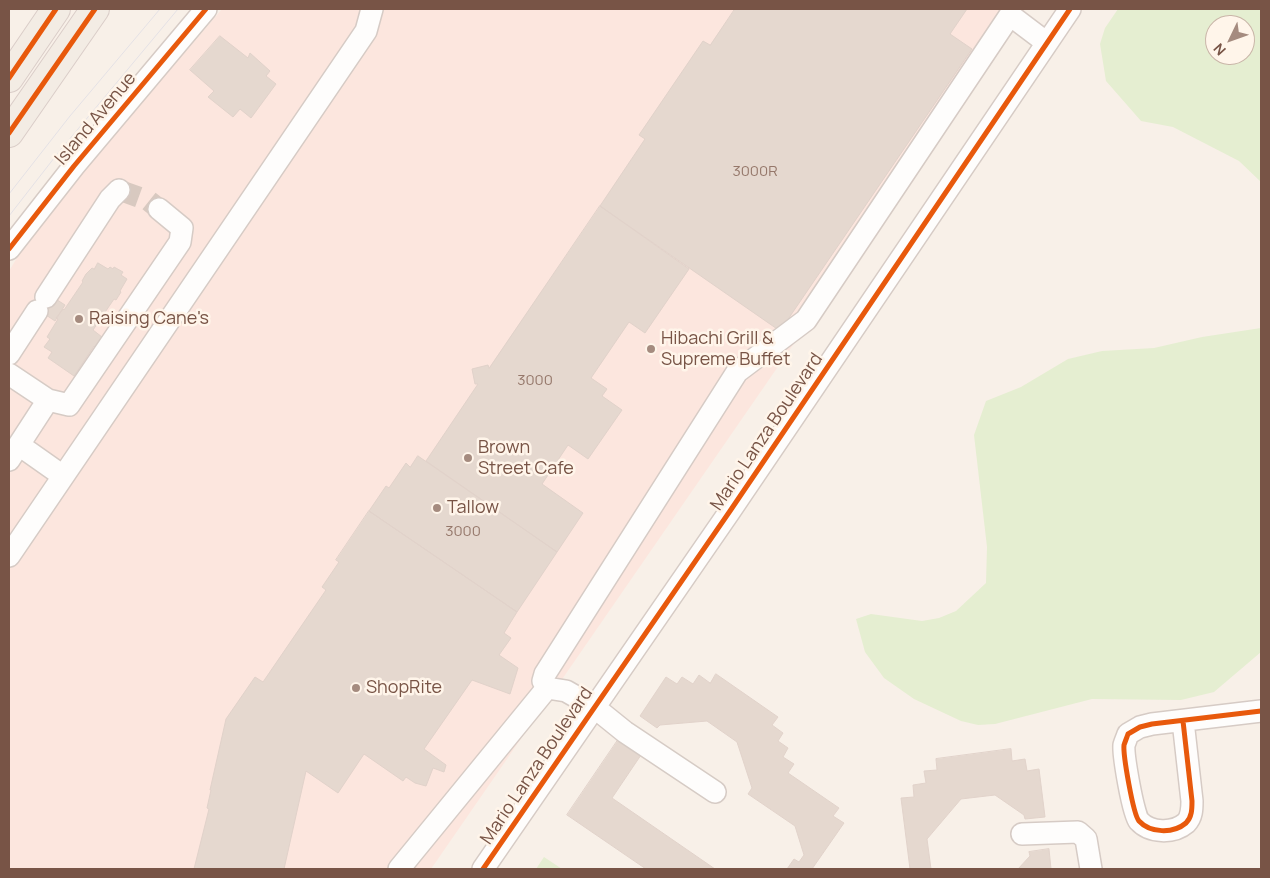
<!DOCTYPE html>
<style>
body{margin:0}
#map{position:relative;width:1270px;height:878px;overflow:hidden;background:#f8f0e8;font-family:Manrope,sans-serif}
canvas{display:block}
.frame{position:absolute;inset:0;border:10px solid #785446;pointer-events:none}
.north{position:absolute;left:1205px;top:15px;width:50px;height:50px;box-sizing:border-box;background:#fff5ea;border:1px solid #c9b5a8;border-radius:50%;rotate:228deg;font-size:14px;font-weight:700;line-height:20px;text-align:center;color:#785446}
.north::after{content:'';display:block;margin:auto;width:18px;height:22px;background:#a58b7f;clip-path:polygon(50% 0,100% 100%,50% 72%,0 100%)}
</style>
<div id="map">
<canvas width="1270" height="878"></canvas>
<div class="frame"></div>
<div class="north">N</div>
</div>
<script>
const context = document.querySelector('canvas').getContext('2d');
context.lineJoin = 'round';
function fill(path, color) { context.fillStyle = color; context.fill(path, 'evenodd'); }
function trace(path, color, width, dash) { context.strokeStyle = color; context.lineWidth = width; context.lineCap = dash ? 'butt' : 'round'; context.setLineDash(dash || []); context.stroke(path); }
function label(font, color, halo, rows, align = 'center') {
  context.font = font + ' Manrope,sans-serif'; context.lineWidth = 5; context.setLineDash([]); context.textBaseline = 'middle'; context.strokeStyle = halo; context.fillStyle = color; for (const [text, x, y, turn = 0] of rows) {
    context.save(); context.translate(x, y); context.rotate((+turn || 0) * Math.PI / 180); context.textAlign = isNaN(turn) ? turn : align; if (halo) context.strokeText(text, 0, 0); context.fillText(text, 0, 0); context.restore();
  }
}
fill(new Path2D(`
 M222,9H1025L431,869H9V271L37,225Z`), '#fce6de');
fill(new Path2D(`
 M1118,9H1261V182L1239,161L1173,127L1141,121L1106,81L1100,44L1105,28ZM1215,25H1245V55H1215Z
 M1261,328V652L1214,692L1181,700L1092,699L995,724L978,725L961,721L914,699L884,678L865,652L856,619L871,614L922,621L939,618L956,611L986,583L987,547L974,435L986,401L1021,387L1068,359L1102,351L1154,348L1202,337Z
 M544,857L562,869H536Z`), '#e5eed1');
const building = new Path2D(`
 M735,9H967L950,34L972,49L780,331L600,206L645,139L639,135L703,41L710,45Z
 M220,36L248,58L250,53L270,71L266,76L276,84L251,118L240,109L233,117L208,97L214,91L190,70Z
 M600,206L689,269L645,333L629,322L591,378L607,389L602,396L622,410L588,459L568,445L542,484L583,513L557,552L426,461L478,384H475L472,369L488,365L489,368Z
 M98,263L108,269L110,267L113,269L114,267L123,272L121,275L127,279L120,291L121,292L116,300L114,299L93,330L102,337L95,347L94,346L74,376L48,358L52,352L44,347L50,339L47,337L58,319L56,318L63,309L64,310L83,282L82,281L86,274L92,268L94,269Z
 M48,294L65,305L55,321L37,309Z
 M418,456L557,552L517,612L369,511L386,486L389,488L406,463L410,467Z
 M369,511L517,612L504,633L511,638L499,655L518,668L510,694L472,680L424,749L446,765L444,772L433,768L426,786L415,783L406,777L403,781L364,754L338,793L306,771L284,869H194L209,809L207,808L211,790H210L226,719L255,677L263,682L326,590L322,587L339,562L336,560Z
 M716,674L778,717L772,725L783,733L778,741L788,748L783,757L794,764L788,773L839,808L833,816L844,823L812,869H787L794,859L799,862L804,855L795,826L748,794L752,788L737,742L707,721L660,725L657,728L640,716L666,677L677,684L682,677L693,684L699,675L710,683Z
 M618,740L641,755L612,798L715,869H646L567,815Z
 M1011,749L1012,761L1025,759L1027,771L1039,769L1045,817L1025,819L1024,815L995,795L961,799L927,839L931,869H910L901,798L914,797L913,785L926,783L924,771L937,770L936,759Z
 M1049,849L1051,869H1018L1030,856L1029,852Z`);
fill(building, '#e5d8cf');
trace(building, '#e1d2ca', 1);
trace(new Path2D(`
 M119,190L149,201L159,209`), '#d8c9c0', 21, [21, 11]);
const minor = new Path2D(`
 M9,249L74,166L206,9
 M46,297L110,199L119,190
 M9,354L37,311
 M9,374L48,400L9,460
 M48,400L69,405L180,242L182,228L159,209
 M19,445L63,476
 M9,556L366,31L372,9
 M547,688L543,681L545,674L737,372L806,320L1010,15L1047,43
 M547,688L566,691L594,707L625,732L715,792
 M1183,721L1192,801C1192,809 1192,817 1186,823C1173,834 1150,833 1139,821C1133,814 1123,755 1124,745C1125,742 1127,737 1128,734L1140,727L1152,724L1261,711
 M1022,834L1078,832L1086,839L1091,869
 M399,869L547,688
 M483,869L730,511L1070,9`);
const major = new Path2D(`
 M9,78L56,9
 M9,133L95,9`);
trace(minor, '#d6cbc5', 24);
trace(major, '#dacdc8', 30);
trace(minor, '#fefdfc', 21);
trace(major, '#f3ece4', 28);
trace(new Path2D(`
 M9,194L70,116L160,9
 M9,216L58,153L178,9`), '#e4e1e5', 1);
trace(new Path2D(`
 M9,78L56,9
 M9,133L95,9
 M9,249L74,166L206,9
 M1183,721L1192,801C1192,809 1192,817 1186,823C1173,834 1150,833 1139,821C1133,814 1123,755 1124,745C1125,742 1127,737 1128,734L1140,727L1152,724L1261,711
 M483,869L730,511L1070,9`), '#e8590c', 5);
for (const [x, y, r, color] of [
 [79,319,5,"#a58b7f"],
 [651,349,5,"#a58b7f"],
 [468,458,5,"#a58b7f"],
 [437,508,5,"#a58b7f"],
 [356,688,5,"#a58b7f"]
]) { const dot = new Path2D(); dot.arc(x, y, r, 0, 2 * Math.PI); context.fillStyle = color; context.fill(dot); trace(dot, '#fff5ea', 2); }
label('15px', '#95776a', null, [
 ["3000R",755,172],
 ["3000",535,381],
 ["3000",463,532]
]);
label('18px', '#785446', '#fff5ea', [
 ["Island Avenue",96,119,-50],
 ["Mario Lanza Boulevard",767,432,-56],
 ["Mario Lanza Boulevard",537,766,-56]
]);
label('18px', '#785446', '#fff5ea', [
 ["Raising Cane's",89,319],
 ["Hibachi Grill &",661,339],
 ["Supreme Buffet",661,360],
 ["Brown",478,448],
 ["Street Cafe",478,469],
 ["Tallow",447,508],
 ["ShopRite",366,688]
], 'left');
</script>
